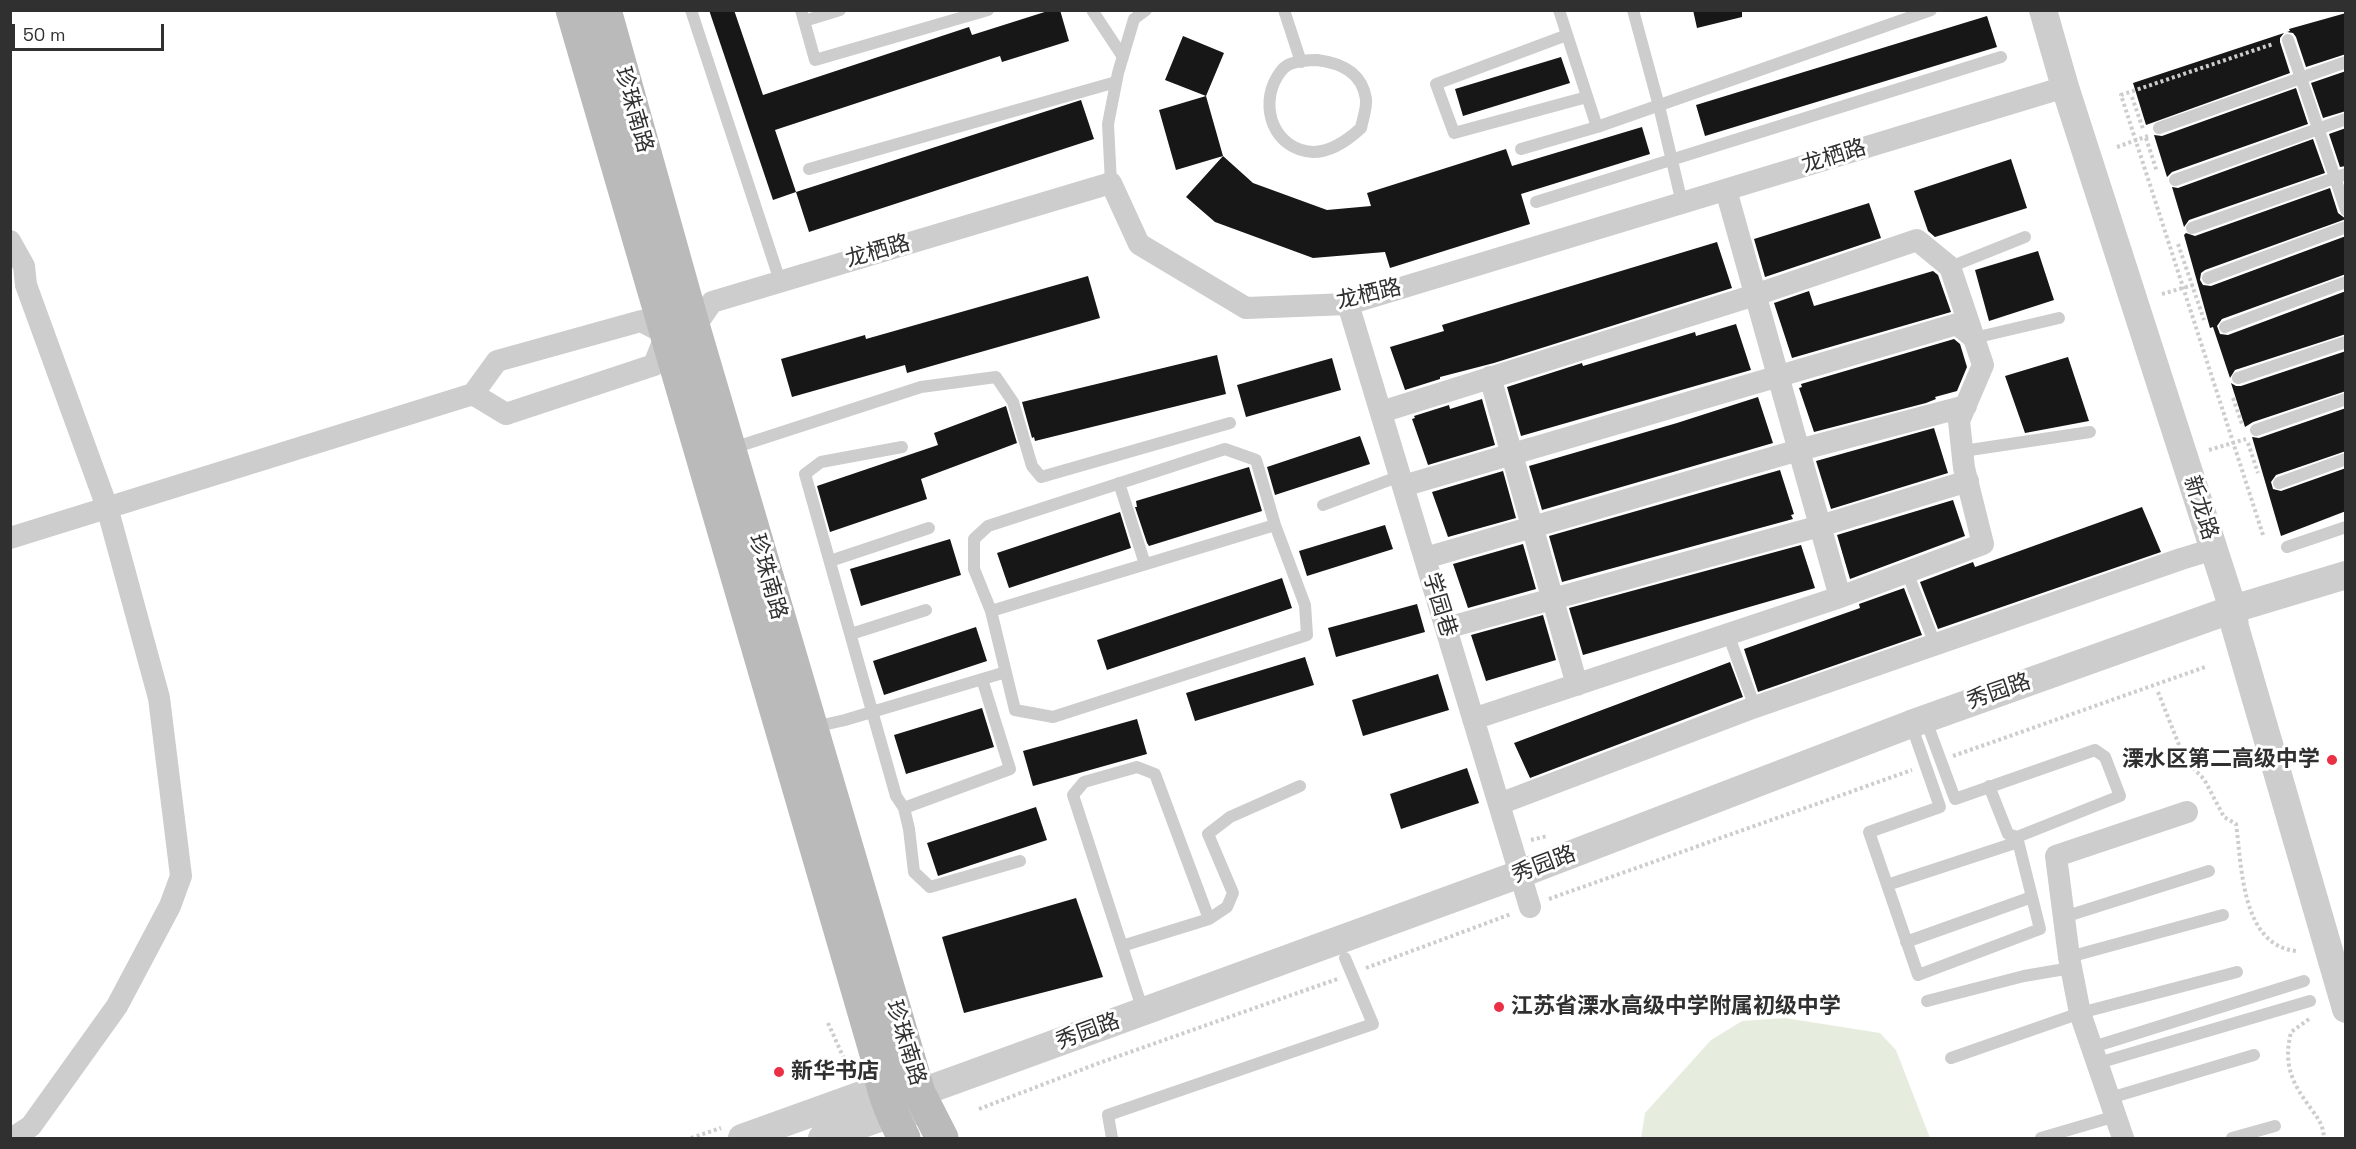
<!DOCTYPE html>
<meta charset="utf-8">
<style>
body{margin:0}
#map{position:relative;width:2356px;height:1149px;overflow:hidden;background:#fff;font-family:"Space Grotesk",sans-serif}
canvas{display:block}
.frame{position:absolute;inset:0;border:12px solid #303030;pointer-events:none}
.scale{position:absolute;left:12px;top:24px;width:152px;height:27px;box-sizing:border-box;border:3px solid #303030;border-top:0;padding-left:8px;font-size:18px;line-height:21px;white-space:nowrap;color:#303030;-webkit-text-stroke:4px #fff;paint-order:stroke}
</style>
<div id="map">
<canvas width="2356" height="1149"></canvas>
<div class="frame"></div>
<div class="scale">50 m</div>
</div>
<script>
const context = document.querySelector('canvas').getContext('2d');
context.lineJoin = 'round';
function fill(path, color) { context.fillStyle = color; context.fill(path, 'evenodd'); }
function trace(path, color, width, dash) { context.strokeStyle = color; context.lineWidth = width; context.lineCap = dash ? 'butt' : 'round'; context.setLineDash(dash || []); context.stroke(path); }
function label(font, color, halo, rows, align = 'center') {
  context.font = font + ' "Space Grotesk","Noto Sans SC",sans-serif'; context.lineWidth = 6; context.setLineDash([]); context.textBaseline = 'middle'; context.strokeStyle = halo; context.fillStyle = color; for (const [text, x, y, turn = 0] of rows) {
    context.save(); context.translate(x, y); context.rotate((+turn || 0) * Math.PI / 180); context.textAlign = isNaN(turn) ? turn : align; if (halo) context.strokeText(text, 0, 0); context.fillText(text, 0, 0); context.restore();
  }
}
fill(new Path2D(`
 M1785,1018L1880,1033L1896,1050L1930,1138H1641L1645,1113L1711,1040L1742,1021Z`), '#e7edde');
fill(new Path2D(`
 M709,10H734L763,95L969,27L972,35L1051,10H1060L1069,41L1002,62L1000,56L775,130L796,192L773,200Z
 M1693,10H1742V17L1697,28Z
 M2346,13V54L2306,67L2296,37L2293,33L2287,32L2290,31L2289,29Z
 M1987,16L1997,47L1705,136L1696,105Z
 M2284,33L2280,38V42L2290,73L2146,125L2133,83Z
 M1183,36L1224,53L1206,96L1165,80Z
 M1561,57L1570,83L1463,116L1455,89Z
 M2346,71V111L2323,118L2311,83Z
 M2296,88L2308,124L2172,172L2167,177L2154,135L2162,136Z
 M1206,96L1223,156L1176,170L1159,110Z
 M1081,100L1094,139L809,232L796,192Z
 M1642,127L1650,154L1521,194L1530,224L1390,268L1385,252L1313,258L1215,222L1186,197L1223,156L1253,183L1327,210L1371,206L1367,193L1506,149L1512,166Z
 M2346,128V166L2340,167L2329,134Z
 M2313,139L2325,173L2189,220L2184,227L2172,187L2178,188Z
 M2011,159L2027,208L1935,237L1928,231L1914,191Z
 M2330,188L2338,213L2346,219L2205,270L2201,273L2200,280L2203,285L2211,286L2346,236V274L2222,319L2217,326L2220,334L2228,335L2346,291V334L2235,370L2230,378L2213,327L2210,328L2184,235L2186,233L2195,236Z
 M1869,203L1881,238L1765,277L1754,239Z
 M1717,242L1732,288L1494,363L1440,377V379L1405,390L1390,347L1444,331L1442,325Z
 M2038,251L2054,300L1989,321L1975,270Z
 M1933,271L1938,275L1951,312L1792,358L1774,303L1809,291L1814,306Z
 M1088,276L1100,318L907,373L905,365L792,397L781,359L865,335L866,339Z
 M1736,324L1751,370L1521,436L1507,387L1582,363L1583,366L1695,332L1696,336Z
 M1954,339L1960,344L1967,367L1957,391L1935,397L1936,399L1926,403L1814,432L1799,388L1802,387L1801,384Z
 M2346,351V391L2253,422L2245,427L2231,383L2236,386H2241Z
 M1217,355L1226,394L1035,441L1034,437L1032,438L1022,402Z
 M2068,357L2089,421L2025,433L2005,376Z
 M1332,358L1341,390L1246,417L1237,385Z
 M1758,397L1773,443L1542,510L1529,466L1677,423Z
 M1482,399L1495,445L1428,465L1412,419L1415,418L1414,416L1449,405L1450,409Z
 M1006,406L1017,443L921,479L927,499L830,532L817,486L938,445L934,433Z
 M2346,408V451L2276,475L2271,482L2273,489L2281,491L2346,468V511L2281,536L2252,437L2259,438Z
 M1934,428L1948,473L1831,509L1816,461Z
 M1360,436L1370,464L1275,495L1267,467Z
 M1249,467L1262,511L1149,546L1147,543L1135,507H1137L1136,501Z
 M1780,470L1794,514L1791,515L1793,519L1562,582L1549,536Z
 M1503,471L1516,518L1448,537L1432,492Z
 M1953,500L1965,536L1850,579L1837,535Z
 M2142,507L2161,552L1938,629L1920,582L1973,562L1975,567Z
 M1120,512L1131,548L1009,588L997,553Z
 M1385,525L1393,549L1307,576L1299,551Z
 M950,539L961,575L861,606L850,569Z
 M1523,544L1536,589L1468,608L1453,564Z
 M1801,545L1815,588L1583,655L1569,608Z
 M1282,578L1292,608L1107,670L1097,640Z
 M1904,588L1922,635L1758,692L1744,649L1860,608L1859,604Z
 M1417,604L1425,632L1336,657L1328,628Z
 M1543,615L1556,660L1486,681L1471,635Z
 M976,627L987,661L884,695L873,661Z
 M1305,657L1314,685L1195,721L1186,693Z
 M1730,662L1743,697L1530,778L1514,743Z
 M1438,674L1449,710L1363,736L1352,700Z
 M982,708L994,747L906,774L894,735Z
 M1137,719L1147,754L1033,786L1023,751Z
 M1467,768L1479,803L1401,829L1390,794Z
 M1036,807L1047,840L938,876L927,843Z
 M1076,898L1103,977L964,1013L942,937Z`), '#171717');
trace(new Path2D(`
 M2132,97L2143,129
 M2146,138L2157,172
 M2117,147L2148,136
 M2178,244L2204,320
 M2162,294L2193,285
 M2233,398L2242,424
 M2248,443L2258,473
 M2209,450L2246,439
 M2263,535L2121,95L2273,44
 M2158,692L2185,760L2204,779L2224,817L2236,824C2242,866 2241,945 2296,951
 M1953,756L2205,667
 M1531,840L1547,836
 M1549,899L1912,770
 M1366,968L1511,914
 M2309,1019L2291,1032C2283,1066 2292,1083 2312,1110C2319,1120 2323,1125 2324,1138
 M828,1023L846,1063L845,1075
 M979,1109L1099,1063L1340,978
 M691,1138L721,1128`), '#cdcdcd', 4, [3, 3]);
trace(new Path2D(`
 M691,10L780,281
 M801,10L815,60L988,10
 M1092,10L1123,57
 M1284,10L1301,62
 M1559,10L1597,127
 M1633,10L1659,106L1682,203
 M804,21L840,10
 M1567,35L1436,84L1454,133L1587,97
 M2288,40L2346,210
 M1317,60C1341,63 1362,72 1366,99C1367,108 1363,118 1361,128C1348,140 1332,152 1313,152C1274,150 1259,107 1277,77C1280,72 1284,66 1290,64C1298,61 1308,60 1317,60Z
 M2159,128L2346,62
 M1521,149L1597,127L1931,10
 M809,169L1116,82
 M2175,180L2346,119
 M1111,183L1108,124L1118,73L1134,19L1146,10
 M1536,202L2001,57
 M2192,228L2346,174
 M1950,267L2025,237
 M2208,278L2346,227
 M2225,327L2346,282
 M1974,338L2059,318
 M2238,378L2346,342
 M2256,430L2346,399
 M902,447L821,462L805,474L896,796L904,808
 M730,449L921,387L996,377L1013,402L1032,466L1041,477L1230,423
 M1963,451L2090,432
 M1119,483L1145,564
 M2279,483L2346,459
 M1323,505L1400,476
 M2287,547L2346,527
 M830,561L929,528
 M1907,572L1935,644
 M991,611L974,569V539L988,526L1225,449L1256,460L1275,525L1305,605L1307,635L1053,717L1015,710L991,611L1275,525
 M851,634L926,610
 M1728,634L1755,707
 M982,679L1010,769L904,808L909,829L914,872L930,887L1020,861
 M1911,724L1940,807L1869,832L1918,975L2040,929L2017,837L2120,796L2105,757L2095,750L1955,799L1925,718
 M814,727L845,720L1006,672
 M1989,786L2008,834L2017,837
 M1887,885L2018,842
 M2064,917L2209,871
 M1209,919L1227,907L1233,893L1208,834L1230,817L1300,786
 M1906,942L2032,897
 M1122,946L1209,919L1155,774L1137,767L1084,782L1073,795L1143,1011
 M2069,957L2223,915
 M1927,1001L2024,976L2071,968
 M2093,1047L2304,981
 M1951,1058L2080,1013L2237,972
 M2098,1063L2310,1001
 M2110,1098L2254,1055
 M1112,1138L1108,1115L1373,1024L1345,958
 M2041,1138L2116,1116
 M2232,1138L2275,1126`), '#cdcdcd', 12);
trace(new Path2D(`
 M1726,190L1840,597
 M10,241L24,266L26,285L107,507L159,698L181,876L170,906L117,1006L31,1126L13,1138
 M1348,304L1530,907
 M1490,377L1577,685
 M473,394L497,361L641,321L666,334L694,328L712,302L1111,183L1139,244L1246,308L1348,304L2065,87
 M1381,412L1755,295L1917,240L1950,267L1983,365L1959,421L1964,468L1983,544L1840,597L1473,719
 M1403,486L1957,324L1974,338
 M10,538L473,394L506,414L654,365L666,334
 M1425,558L1799,450L1966,406
 M1446,628L1820,526L1968,481
 M1499,804L1755,707L2181,559L2214,549
 M2123,1138L2080,1013L2069,957L2056,856L2187,812`), '#cdcdcd', 22);
trace(new Path2D(`
 M2043,10L2065,87L2233,609L2235,627L2346,1009
 M742,1138L881,1088L919,1093L966,1076L1520,874L1911,724L2233,609L2346,575
 M822,1138L891,1114L915,1111`), '#cdcdcd', 28);
trace(new Path2D(`
 M572,10L876,1054C881,1087 889,1109 904,1138
 M605,10L694,328L905,1045L919,1093L942,1138`), '#bababa', 33);
for (const [x, y, r, color] of [
 [2332,760,6,"#e93045"],
 [1499,1007,6,"#e93045"],
 [779,1072,6,"#e93045"]
]) { const dot = new Path2D(); dot.arc(x, y, r, 0, 2 * Math.PI); context.fillStyle = color; context.fill(dot); trace(dot, '#fff', 2); }
label('22px', '#303030', '#fff', [
 ["珍珠南路",633,110,74],
 ["龙栖路",1834,157,-17],
 ["龙栖路",878,252,-16],
 ["龙栖路",1369,295,-13],
 ["新龙路",2200,508,72],
 ["珍珠南路",767,577,74],
 ["学园巷",1439,605,73],
 ["秀园路",1999,692,-19],
 ["秀园路",1544,865,-21],
 ["秀园路",1088,1032,-20],
 ["珍珠南路",905,1043,73]
]);
label('bold 22px', '#303030', '#fff', [
 ["溧水区第二高级中学",2320,760,"right"],
 ["江苏省溧水高级中学附属初级中学",1511,1007],
 ["新华书店",791,1072]
], 'left');
</script>
